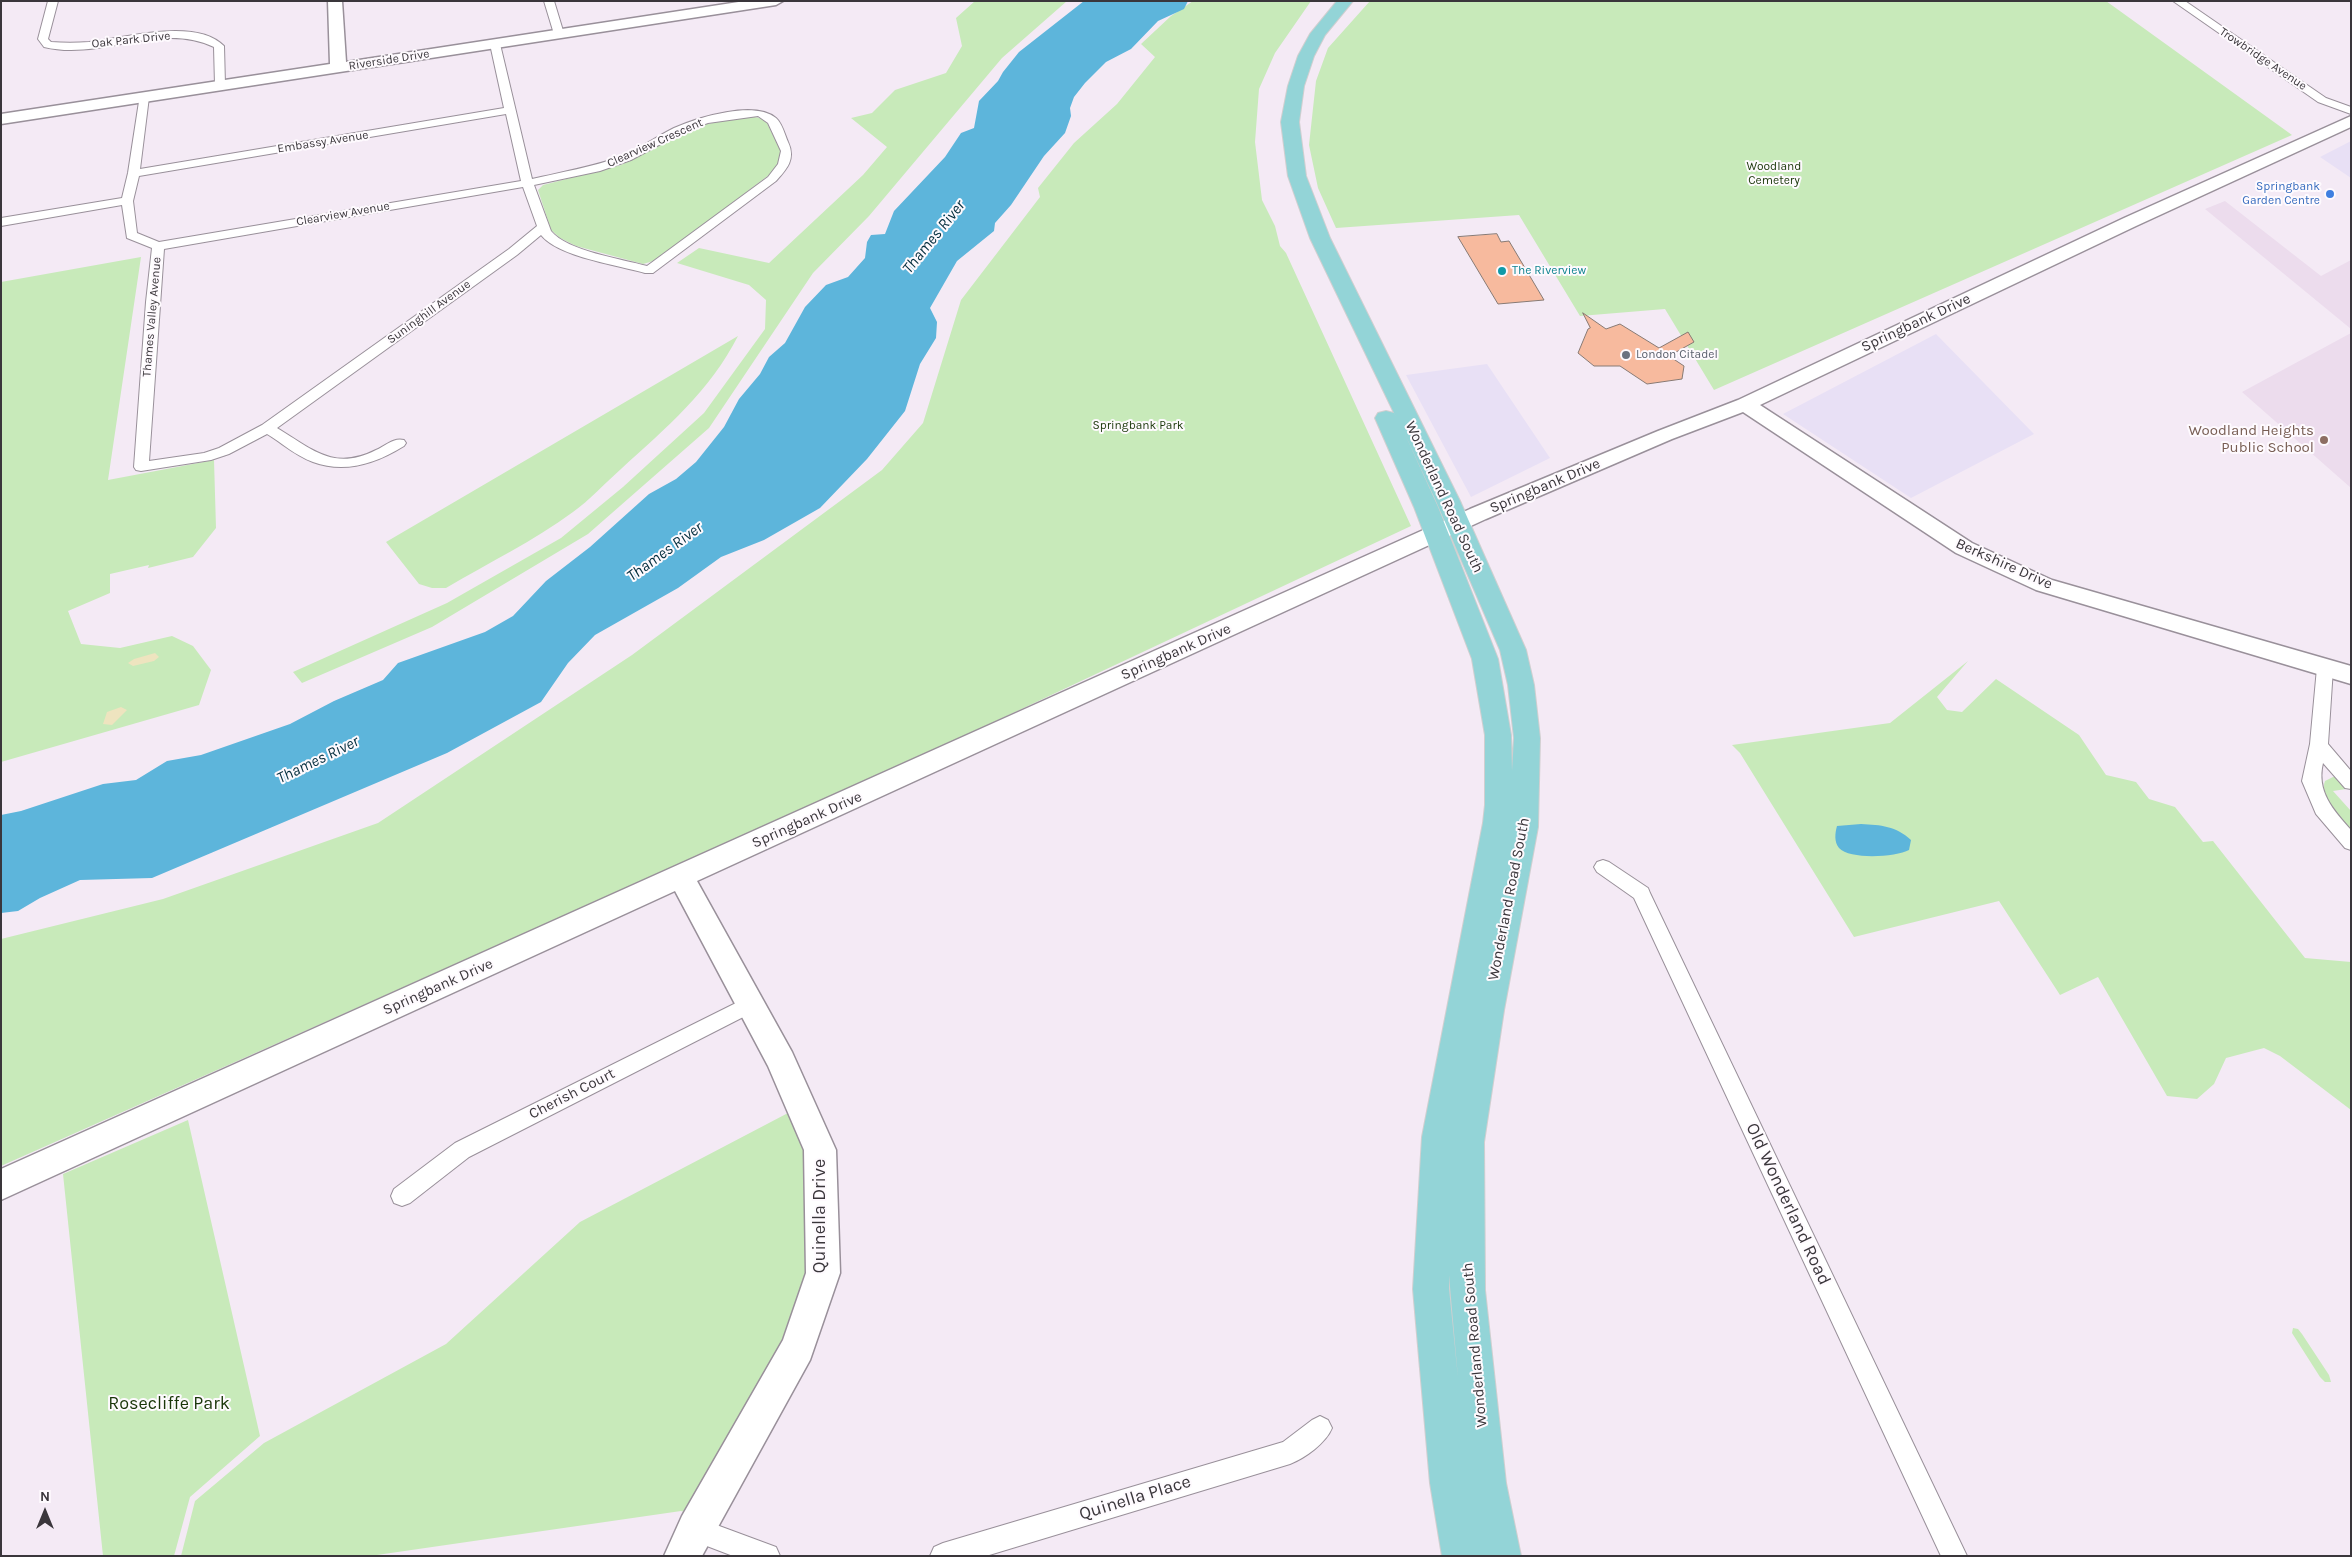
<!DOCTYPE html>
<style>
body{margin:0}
#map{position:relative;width:2352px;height:1557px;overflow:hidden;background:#f4eaf5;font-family:Karla,sans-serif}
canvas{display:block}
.frame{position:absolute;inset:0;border:2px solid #3a363b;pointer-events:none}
.north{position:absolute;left:20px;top:1487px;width:50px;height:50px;-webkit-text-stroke:4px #fefafe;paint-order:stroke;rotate:0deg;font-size:14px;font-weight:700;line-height:20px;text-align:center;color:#3a363b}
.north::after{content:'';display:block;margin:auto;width:18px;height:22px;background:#3a363b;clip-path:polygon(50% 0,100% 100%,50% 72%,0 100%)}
</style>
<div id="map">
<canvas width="2352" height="1557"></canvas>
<div class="frame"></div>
<div class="north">N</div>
</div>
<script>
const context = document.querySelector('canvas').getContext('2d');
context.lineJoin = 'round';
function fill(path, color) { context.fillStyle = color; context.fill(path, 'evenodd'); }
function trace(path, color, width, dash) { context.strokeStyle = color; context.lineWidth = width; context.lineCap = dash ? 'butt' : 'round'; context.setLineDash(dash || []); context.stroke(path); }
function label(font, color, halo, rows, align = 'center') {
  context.font = font + ' Karla,sans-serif'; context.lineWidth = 4; context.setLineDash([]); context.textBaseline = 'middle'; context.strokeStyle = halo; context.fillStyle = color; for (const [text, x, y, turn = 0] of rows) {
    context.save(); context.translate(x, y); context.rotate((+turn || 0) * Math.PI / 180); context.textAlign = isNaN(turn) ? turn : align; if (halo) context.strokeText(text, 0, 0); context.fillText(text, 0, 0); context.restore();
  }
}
fill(new Path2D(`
 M2351,141V178L2320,157Z
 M1936,334L2034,434L1911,498L1783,414Z
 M1487,364L1550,458L1471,497L1406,375Z`), '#e8e0f5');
fill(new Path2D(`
 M2225,201L2321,276L2351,260V329L2205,209Z
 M2351,333V488L2242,392Z`), '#ecdced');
fill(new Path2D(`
 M975,1H1067L1002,58L869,216L813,273L709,428L588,534L432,627L302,683L293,672L447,603L561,538L623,487L704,413L765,329L766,300L749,285L677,263L699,248L769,263L863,175L887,147L851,118L872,113L895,90L946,73L962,46L956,18Z
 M1193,1H1311L1275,53L1259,89L1255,142L1262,200L1275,226L1280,246L1286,253L1411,526L881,775L1,1166V939L163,899L378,823L632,655L882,470L923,423L961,300L1040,197L1038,188L1074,143L1117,104L1155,57L1141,44L1171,16Z
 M1370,1H2106L2292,135L1714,390L1665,309L1580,316L1519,215L1336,228L1318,188L1309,145L1316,81L1328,48Z
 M749,116L760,118L767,123L780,150V160L773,172L657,260L643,264L576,246L560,238L551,230L538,190L543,185L621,165L682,132L702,125Z
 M141,257L108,480L214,460L216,528L193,557L148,568L149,565L110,574V593L68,611L81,644L120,648L172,636L193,646L211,670L199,705L1,762V282Z
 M738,336C710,391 666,428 621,469C605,483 590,500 573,512C534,541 488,563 446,588H432L419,584L386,542Z
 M1968,661L1937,697L1947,710L1962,712L1996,679L2079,735L2106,775L2136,782L2149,799L2175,807L2203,842L2213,841L2305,958L2351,962V1110L2280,1056L2264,1048L2226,1058L2214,1084L2197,1099L2167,1096L2098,977L2060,995L1999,901L1854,937L1740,753L1732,745L1890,723Z
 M2333,777H2337L2348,787L2346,789L2333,791L2351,811V834C2341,823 2319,795 2325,781Z
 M788,1113L803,1148L812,1187V1249L788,1334L691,1514L681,1511L370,1556H181L195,1501L264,1443L446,1344L580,1222Z
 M188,1120L260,1436L190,1497L174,1556H103L63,1174Z
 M2293,1328L2298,1329L2302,1334L2329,1375L2331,1382H2325L2320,1377L2292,1333Z`), '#c8eaba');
fill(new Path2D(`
 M155,653L159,657L154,661L133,666L128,663L134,659Z
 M121,707L127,710L112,725L103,724L107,712Z`), '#eee4bf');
fill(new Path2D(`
 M1084,1H1188L1184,9L1158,21L1131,49L1106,62L1085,83L1074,97L1070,108L1071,116L1065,133L1044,156L1011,205L995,223L994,231L957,261L930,308L937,322L936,338L920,364L905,411L867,459L820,508L764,540L721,557L678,588L595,635L568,663L541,702L447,753L152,878L80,880L40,898L18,911L1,913V815L21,811L103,784L136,780L167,761L201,755L290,724L334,701L383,680L398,663L485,632L513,616L546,581L590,547L649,494L676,479L696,462L724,427L739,399L760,374L769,357L785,343L805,307L826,285L848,277L865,258L867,242L871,235L885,234L894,211L945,157L961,133L974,128L979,101L998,81L1003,72L1019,52Z
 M1861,824C1881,825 1896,826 1911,840L1909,850C1896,857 1850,860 1839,848C1834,842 1835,833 1837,826Z`), '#5db5db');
const building = new Path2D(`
 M1497,234L1501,242L1509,241L1544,300L1498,304L1458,237Z
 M1583,313L1606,329L1620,324L1659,348L1688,332L1694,342L1669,356L1684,366L1682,379L1647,384L1620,366H1594L1578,353L1588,329L1590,328Z`);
fill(building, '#f7ba9e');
trace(building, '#877a74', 1);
const street = new Path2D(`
 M48,1H58L48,39L51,42C64,43 76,43 89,42C125,38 196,17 224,46L225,85L220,88L215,85L214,47C159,21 101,61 44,47L38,39Z
 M544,1H554L564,34L563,36L559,37L554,34Z
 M2173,1H2185L2326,98L2351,107V114L2318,102Z
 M495,41L500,44L532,179C562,172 592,167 620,157C639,149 656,137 674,128C698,117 755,100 776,118C782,123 785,135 788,142C796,159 787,169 776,181L653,273H645C618,265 558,257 541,235L517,255L277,428C311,448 333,472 376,450C385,446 394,437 404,440L406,443L404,446C377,463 345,474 313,462C296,456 282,443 267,434L229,454L211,460L141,471L136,470L134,467L146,302L152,248L127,238L122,205L1,226V218L122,198L128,173L140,95L144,94L149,97L140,169L504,108L490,44ZM506,114L521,181L159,242L137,233L133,201L139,176ZM758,116L768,123L781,151L778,164L768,177L647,266C622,259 567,251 551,231L534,185L600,171L631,160L683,132L708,123ZM523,187L537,226L509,249L262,425L219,448L204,453L149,461L164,249Z
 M2325,662L2331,664L2333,668L2328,744L2351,771V789L2345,788L2323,763C2316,791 2333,810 2351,830V850L2345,848L2316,814L2302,781L2310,744L2317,668L2319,664Z
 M1603,860L1609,862L1648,888L1650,893L1967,1556H1941L1634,898L1597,872L1594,867L1597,862Z
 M750,996L757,998L760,1004L757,1010L469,1157L410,1203L402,1206L394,1203L391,1196L394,1189L455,1143Z
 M1320,1416L1328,1420L1332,1428C1326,1443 1305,1458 1290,1464L986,1556H930L934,1547L943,1543L1283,1442L1312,1420Z
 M695,1517L776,1547L780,1556H733L686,1538L683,1529L686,1520Z`);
const secondary = new Path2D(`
 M328,1H342L346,62L745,1H783L776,5L1,124V114L330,64Z
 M2351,116V127L2136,226L1760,405L1972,543L2052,580L2351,666V684L2036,590L1956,553L1743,412L1672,439L1486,519L697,881L792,1052L836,1150L840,1273L810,1360L702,1556H664L682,1516L783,1340L806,1273L804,1150L768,1066L675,891L1,1200V1169L1470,509L1658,431L1738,400L2124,218Z`);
const primary = new Path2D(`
 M1337,1H1353L1325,35L1314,56L1304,86L1299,122L1306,176L1330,238L1460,501L1526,650L1534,685L1540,738L1538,827L1504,1010L1484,1142L1485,1290L1506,1483L1521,1556H1442L1430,1483L1413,1289L1422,1137L1483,823L1485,805V735L1472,659L1414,507L1375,418L1378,413L1386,411L1394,413L1396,417L1310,238L1288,176L1281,122L1288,86L1298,56L1310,34ZM1403,430L1436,501L1500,650L1508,685L1514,738L1512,771L1511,735L1498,659L1438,507ZM1449,1275L1458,1378L1449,1289Z`);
trace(street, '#99909a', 2);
trace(secondary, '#99909a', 3);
trace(primary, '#d0cfd0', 2);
fill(street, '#fff');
fill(secondary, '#fff');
fill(primary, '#93d4d7');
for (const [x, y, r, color] of [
 [2330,194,5,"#3f7fe0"],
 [1502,271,5,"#0f9aa8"],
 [1626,355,5,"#6b7280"],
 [2324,440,5,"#8d6e63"]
]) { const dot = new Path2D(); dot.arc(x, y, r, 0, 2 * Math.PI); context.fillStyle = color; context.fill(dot); trace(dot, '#fefafe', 2); }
label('12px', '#3a363b', '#fefafe', [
 ["Oak Park Drive",131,40,-6],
 ["Trowbridge Avenue",2263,59,34],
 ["Riverside Drive",389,60,-9],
 ["Embassy Avenue",323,142,-9],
 ["Clearview Crescent",655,143,-24],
 ["Clearview Avenue",343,214,-10],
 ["Suninghill Avenue",429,312,-36],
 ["Thames Valley Avenue",152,317,-85]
]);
label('12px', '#193608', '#fefafe', [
 ["Woodland",1774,167],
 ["Cemetery",1774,181],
 ["Springbank Park",1138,426]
]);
label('12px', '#366cbe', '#fefafe', [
 ["Springbank",2320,187],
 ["Garden Centre",2320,201]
], 'right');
label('12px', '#0d838f', '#fefafe', [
 ["The Riverview",1512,271]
], 'left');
label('12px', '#5b616d', '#fefafe', [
 ["London Citadel",1636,355]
], 'left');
label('15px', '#3a363b', '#fefafe', [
 ["Springbank Drive",1916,323,-25],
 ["Springbank Drive",1545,486,-23],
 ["Wonderland Road South",1444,497,65],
 ["Berkshire Drive",2004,564,24],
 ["Springbank Drive",1176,652,-24],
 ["Springbank Drive",807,820,-24],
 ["Wonderland Road South",1509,899,-79],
 ["Springbank Drive",438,987,-24],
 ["Cherish Court",572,1094,-27],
 ["Wonderland Road South",1475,1345,-95]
]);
label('15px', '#785e54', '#fefafe', [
 ["Woodland Heights",2314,431],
 ["Public School",2314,448]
], 'right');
label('italic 16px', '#042e3e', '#fefafe', [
 ["Thames River",934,237,-51],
 ["Thames River",665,552,-36],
 ["Thames River",318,760,-26]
]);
label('18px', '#3a363b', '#fefafe', [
 ["Old Wonderland Road",1788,1204,65],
 ["Quinella Drive",820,1216,-90],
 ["Quinella Place",1135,1498,-17]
]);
label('18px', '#193608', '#fefafe', [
 ["Rosecliffe Park",169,1404]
]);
</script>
